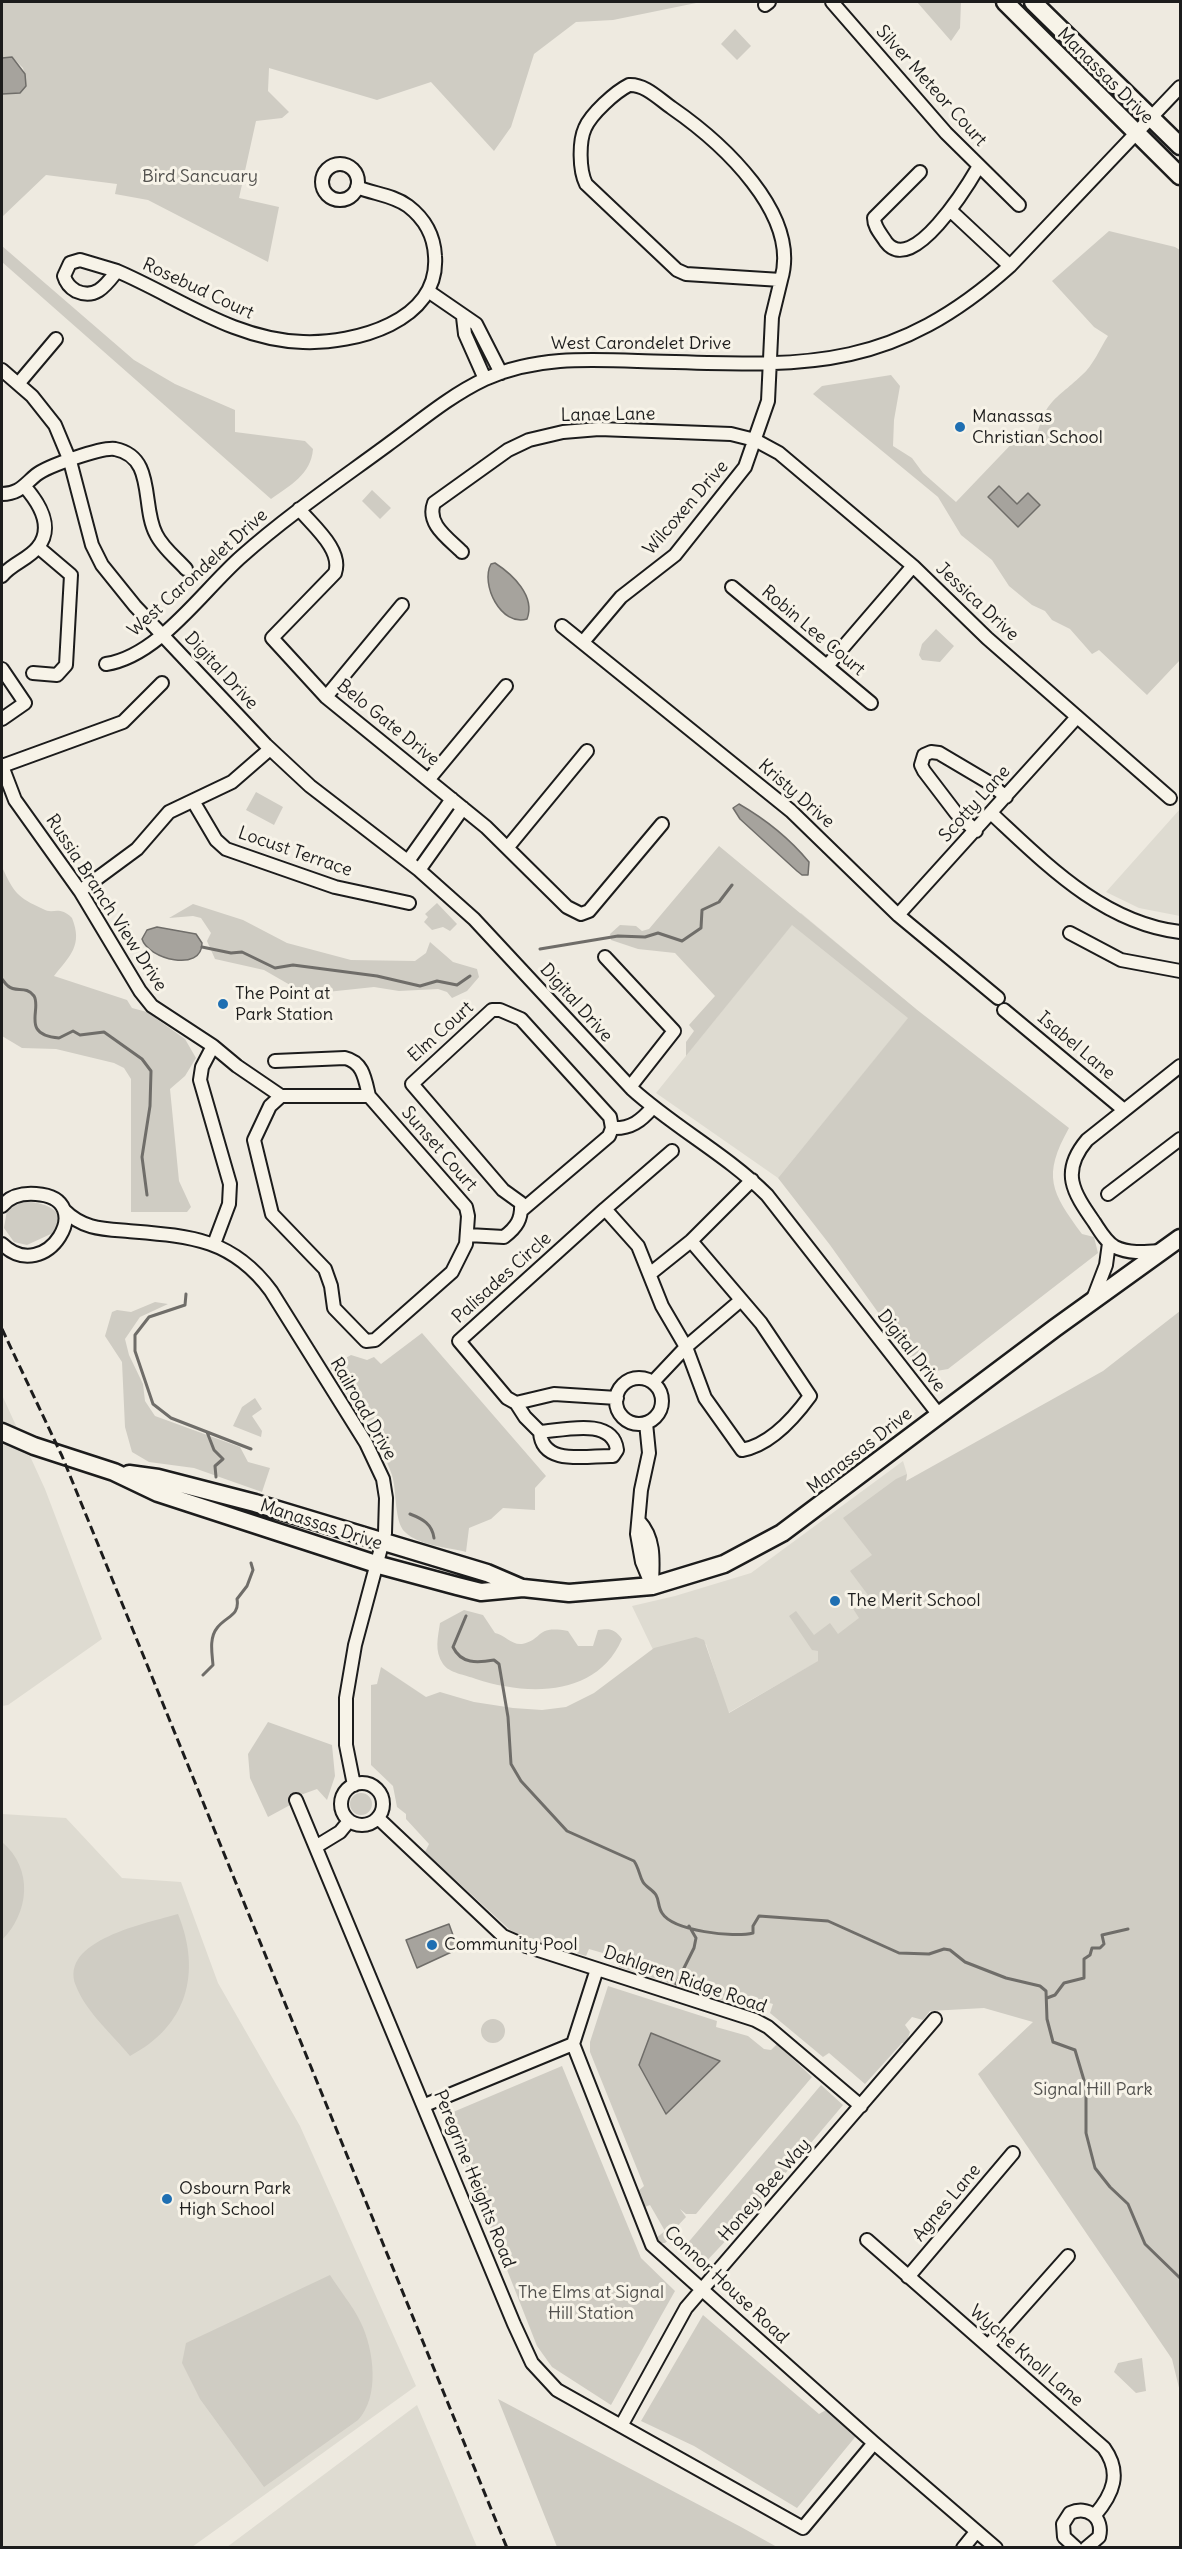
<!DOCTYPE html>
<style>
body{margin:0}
#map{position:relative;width:1182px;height:2549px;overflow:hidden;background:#eeeae0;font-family:Delius,sans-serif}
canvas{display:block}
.frame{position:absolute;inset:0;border:3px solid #1c1c1c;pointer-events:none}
</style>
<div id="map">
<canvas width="1182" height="2549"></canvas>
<div class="frame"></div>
</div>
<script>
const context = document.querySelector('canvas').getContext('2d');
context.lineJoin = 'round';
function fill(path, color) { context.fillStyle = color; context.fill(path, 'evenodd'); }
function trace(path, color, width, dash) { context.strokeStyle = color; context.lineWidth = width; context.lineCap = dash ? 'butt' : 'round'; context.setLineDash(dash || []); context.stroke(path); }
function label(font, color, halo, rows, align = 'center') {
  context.font = font + ' Delius,sans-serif'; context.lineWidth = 6; context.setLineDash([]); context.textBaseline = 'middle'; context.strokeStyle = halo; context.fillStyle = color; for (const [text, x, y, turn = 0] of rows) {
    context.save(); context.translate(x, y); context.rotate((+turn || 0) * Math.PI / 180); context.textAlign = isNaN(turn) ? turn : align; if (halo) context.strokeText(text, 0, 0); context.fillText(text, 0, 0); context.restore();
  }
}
fill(new Path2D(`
 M1180,809V916L1139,908L1106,892Z
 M801,913L916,1009L778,1178L656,1093Z
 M2,1395L45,1489L102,1639L8,1705L2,1706Z
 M903,1461L907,1474L892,1549L861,1628L819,1661L728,1713L706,1644L657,1658L632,1606L675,1596L751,1573Z
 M2,1814L66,1818L122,1878L181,1882L218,1983L300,2126L416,2386L192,2547H2Z
 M417,2405L477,2547H227Z`), '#dedbd1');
fill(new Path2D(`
 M2,2H701L613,20L576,22L534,54L511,127L494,151L431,82L377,100L269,68L268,91L289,112L282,118L256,121L239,198L279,207L268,262L148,200L115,194L117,184L46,175L2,217V94L20,93L26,80L23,68L12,57L2,58Z
 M917,2H961L960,28L951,41Z
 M735,29L751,46L737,60L721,44Z
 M1109,231L1175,247L1180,250V660L1147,695L1099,650L1092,654L1070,629L1052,620L1045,611L1032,605L1009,586L992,560L961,535L938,497L813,394L822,386L891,375L900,386L894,420L893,446L912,458L923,473L956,502L1021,434L1035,442C1046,399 1052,403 1082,375C1093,366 1100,348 1108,336L1094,327L1052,281Z
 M2,246L134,360L175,384L235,410V432L305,441L313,449C311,475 290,485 271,499L2,262Z
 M372,490L391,508L380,519L362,501Z
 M936,629L954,646L940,662L922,660L919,655L922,644Z
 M256,792L283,807L274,825L246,810Z
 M719,846L916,1009L1069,1128C1042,1176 1051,1192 1082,1234L1094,1237L1098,1253L948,1369L931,1372L917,1367L830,1245L778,1178L908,1018L792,925L686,1056V1042L694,1031L689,1025L715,996L675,953L638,949L611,940L610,934L620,925L636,926L642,931L649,929Z
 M2,867C14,893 17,897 43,909C53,915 59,905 72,918C83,945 70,956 54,976L127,1000L132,1008L147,1012L185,1039L196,1058L185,1076L170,1089L179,1181L191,1207L187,1212H131V1079L124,1068L114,1063L56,1049L22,1048L2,1036Z
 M437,903L457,924L450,931L443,927L432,930L424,922L428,917L425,914Z
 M193,904L243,920L287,943L351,960L415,961L426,953L430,942L453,962L477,969L479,977L467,991L452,998L447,992L438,989L399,991L374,987L327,992L297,989L264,970L215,959L207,941L211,933L201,918L193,916L169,918Z
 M24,1201C42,1203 69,1208 55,1232L27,1245L14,1242L4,1228L7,1210Z
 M155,1302L168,1304L140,1317L125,1339L129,1355L143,1384L145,1401L155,1416L240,1447L248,1462L270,1468L262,1492L194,1468L149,1462L132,1452L125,1427L122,1362L105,1336L112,1312L117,1310L131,1312Z
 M1180,1311V2392L1172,2359L978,2074L1033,2022L984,2008L930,2011L923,2020L912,2017L905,2025L910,2032L906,2044L902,2043L865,2084L829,2053L823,2057L770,2013L773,2004L728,1991L724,2001L619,1967L620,1958L589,1949L586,1956L520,1936L510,1930L425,1852L429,1844L406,1819V1814L397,1807L393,1786L371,1765V1685L377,1684L381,1667L426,1697L440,1692L474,1702L513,1708L542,1710L566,1707L594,1693L654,1648L696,1637L704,1640L729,1713L818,1661V1651L812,1650L789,1616L796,1611L814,1635L830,1623L838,1634L859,1618L852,1607L868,1595L850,1571L872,1555L843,1518L896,1479L907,1474L906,1481L1103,1371Z
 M422,1333L546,1476L535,1488V1510L503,1508L491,1519L469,1528L466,1552C448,1547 419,1546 405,1532C394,1522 397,1491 392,1475C379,1437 351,1402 330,1367L351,1355L367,1360L374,1357L381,1364Z
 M255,1398L262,1409L252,1416L262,1431L261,1437L233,1426L242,1407Z
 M464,1610L483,1615L495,1633C505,1635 511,1645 522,1644C544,1640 534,1625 568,1631L578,1646H593L598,1630C610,1628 615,1629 622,1639C597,1697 528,1696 476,1679C466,1675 449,1673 443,1664C434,1651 438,1637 440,1623Z
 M268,1722L332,1745L335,1776L327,1800L317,1789L295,1797L292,1804L268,1817L250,1778L248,1754Z
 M350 1804a11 11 0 1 1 22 0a11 11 0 1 1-22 0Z
 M2,1842C34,1869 29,1913 2,1940Z
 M178,1914C202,1973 187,2026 130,2056C112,2034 86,2012 76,1986C58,1940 148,1923 178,1914Z
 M608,1986L717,2021L716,2027L748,2036L764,2049L771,2050L777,2044L812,2077L696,2214H686L680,2209L686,2217L670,2234L672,2237L665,2243H658L656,2238L665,2231L650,2205L642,2208L636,2193L644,2186L590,2052V2042Z
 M481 2031a12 12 0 1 1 24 0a12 12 0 1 1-24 0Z
 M562,2066L641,2258L675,2291L611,2405L552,2367L537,2346L446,2115Z
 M821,2085L843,2105L751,2214L700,2268L681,2251Z
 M330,2275C340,2291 353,2306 361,2323C374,2350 380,2397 358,2420L264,2487L200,2399L182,2363L186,2343Z
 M703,2315L819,2414L826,2410L856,2436L797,2508L694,2446L641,2421Z
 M1142,2358L1146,2391L1136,2393L1114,2372L1118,2363Z
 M498,2399L741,2527L777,2547H557Z`), '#cfccc3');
const water = new Path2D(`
 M12,57L25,74L26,86L20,93L2,94V58Z
 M999,486L1017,504L1028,493L1040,505L1018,527L988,497Z
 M495,563C512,574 536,596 527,619C501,627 480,584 491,564Z
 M739,804C765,819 790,839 809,862L808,875H802L797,871L740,819L733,808Z
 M157,927L196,934L202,943C202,973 148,959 142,939L147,930Z
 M449,1924L458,1949L417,1968L406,1940Z
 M651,2033L720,2061L666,2114L639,2065Z`);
fill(water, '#a6a39d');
trace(water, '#6f6d69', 1.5);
trace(new Path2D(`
 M202,947L231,953L242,952L275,968L293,965L377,976L420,986L437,981L457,985L470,976
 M540,949L618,936L645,937L658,933L682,941L701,928L702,910L719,902L732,885
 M2,979C4,981 5,984 8,986C16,993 26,985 34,996C42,1009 20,1035 59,1038L73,1031L80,1035L104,1032L142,1059L151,1071L150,1106L142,1157L147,1195
 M186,1294L185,1305L149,1317L135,1335V1351L153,1404L171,1418L251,1449
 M207,1432L214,1450L223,1459L215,1466L216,1477
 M410,1514C423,1519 432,1524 434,1538
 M466,1616L453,1647C461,1664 477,1663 494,1660L499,1664L508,1717L511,1764L521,1781L567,1831L634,1861C639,1868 639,1875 643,1882C646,1887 653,1890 656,1895C659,1900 658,1907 662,1913C673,1931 734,1938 753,1933V1926L759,1916L828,1921L899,1953L929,1954L944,1949L950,1950L965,1962L1006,1978L1040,1986L1046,1991L1047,2019L1053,2042L1075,2050L1086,2087V2133L1095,2168L1110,2187L1128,2204L1145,2244L1180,2278
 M203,1675L213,1665C212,1653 209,1638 217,1628C226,1616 240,1616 237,1599L247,1586L253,1570L251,1563
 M676,1984L694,1948L696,1938L689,1926
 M1047,1998L1055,1995L1064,1983L1084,1978V1959L1090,1955L1092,1948H1100L1104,1944L1102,1935L1128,1929`), '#6f6d69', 3);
const street = new Path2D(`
 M832,2L946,133L1019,205
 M765,5L769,2
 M629,85C645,84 659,99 672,108C721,142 801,214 781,280L686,274L677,270L586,184C579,170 579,141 585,128C591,114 615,92 629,85Z
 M322 182a18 18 0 1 1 36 0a18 18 0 1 1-36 0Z
 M920,172L874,218C874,227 881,234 886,242C912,277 968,185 979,166
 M950,210L1010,266
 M80,260L117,271C106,285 96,300 76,291C69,287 66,283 64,276L70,263Z
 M117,271C178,297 234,340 303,342C354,344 440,322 435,256C434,235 425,219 408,206C393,195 374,194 357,187
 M428,291L476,324L501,373
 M463,317L465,334L485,379
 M2,370L32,396L55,425L70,461L92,545L102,565L135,606L266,745L310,786L419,870L474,919L632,1089C675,1128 726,1154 767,1195L939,1415
 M18,384L56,339
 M2,494C19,494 24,485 36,475C47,466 102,447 115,449C156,457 141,506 156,534C162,547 176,558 186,569
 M299,509C313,526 343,550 335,573L272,638L326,697L486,827L567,907L581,914L589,911L662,824
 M462,552C448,538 426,524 434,503L508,450L529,440L563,432L599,429L731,434L755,440L779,453L913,566L987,638L1170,798
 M2,576C11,564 29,559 38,547C54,527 39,503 25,487
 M732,587L871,703
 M562,626L791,811L898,915L998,998
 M583,642L621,597L675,555L745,467L768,401L772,317L781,280
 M106,664C159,656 203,590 242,556C287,516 337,482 386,446C418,423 449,396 485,379C534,357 585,359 638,361C795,365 885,378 1010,266L1180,87
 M827,666L913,566
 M2,669L25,703L2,719
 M33,673L57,675L66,665L71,575L38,547
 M162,683L123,722L2,766L15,800L80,891L140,991L152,1006L213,1046L202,1067L200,1080L230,1184L229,1204L214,1244
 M326,697L402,605
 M429,779L506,686
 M193,801L216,840L226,849L335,887L409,903
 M991,813C1046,864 1103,923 1180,932
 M976,831L956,813L924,771L921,765L924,755L931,752L939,753L988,782L1006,797
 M508,847L587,751
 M408,861L452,799
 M419,870L463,808
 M80,891L137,849L169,812L232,782L270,749
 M898,915L1077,717
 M1070,933L1121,960L1180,971
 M605,957L674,1031L630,1087
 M1004,1010L1124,1110
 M213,1046L237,1066L281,1096H369L466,1207L468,1216L466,1244L452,1272L375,1340L366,1341L334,1308L331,1286L325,1269L272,1214L254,1140L270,1106L281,1096
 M275,1061L345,1058C363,1062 365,1079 369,1096
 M612,1128C631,1129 641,1121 653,1107
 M1108,1194L1180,1139
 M2,1206C10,1196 23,1193 36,1194C100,1198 46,1287 2,1244
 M605,1209L672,1151
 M64,1210C83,1229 102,1229 128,1231C189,1236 232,1238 271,1291L366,1443L383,1479L386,1498L385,1533L355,1645L346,1698V1745L354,1785
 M468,1235L504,1237C517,1227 522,1219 521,1203L503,1190L412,1084L492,1010H500L521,1019L610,1117L612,1128L609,1136L522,1210
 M691,1241L761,1323L810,1396C794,1418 770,1445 742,1450L705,1398L686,1347L741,1300
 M1161,1251C1147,1252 1129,1254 1115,1247C1106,1242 1100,1231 1094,1222C1073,1192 1060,1172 1087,1140L1180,1066
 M651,1273L691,1241L752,1180
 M1093,1299L1106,1265L1109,1243
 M616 1401a23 23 0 1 1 46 0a23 23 0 1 1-46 0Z
 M617,1398L554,1394L516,1403L507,1398L459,1341L605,1209L638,1246L662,1306L686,1347L653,1382
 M516,1403L525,1417L540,1432C564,1430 613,1417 617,1450L613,1456C589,1455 542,1467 540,1432
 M646,1423L649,1453L641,1490L637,1534L642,1562L652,1586
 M639,1521C655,1538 653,1561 652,1582
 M341 1804a21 21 0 1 1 42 0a21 21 0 1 1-42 0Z
 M296,1800L514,2324L532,2363L557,2390L803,2528L874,2443
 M378,1818L503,1936L526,1946L755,2020L768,2027L861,2106
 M317,1846L340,1832L349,1821
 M597,1969L573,2044L652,2245L874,2443L996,2548
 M425,2105L573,2044
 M867,2240L1104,2448C1122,2473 1113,2494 1095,2515
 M908,2277L1013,2153
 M988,2346L1068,2256
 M621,2426L686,2308L935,2019
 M963,2548L976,2532
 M1076,2548L1064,2537L1063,2524L1070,2513C1088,2505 1104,2518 1099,2537L1086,2548`);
const secondary = new Path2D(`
 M1005,2L1180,176
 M1033,2L1180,146
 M2,1432L34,1446L114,1472L158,1493L379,1565L457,1586L481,1592L523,1588L569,1593L652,1586L724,1564L782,1533L1055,1328L1180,1238
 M129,1474L158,1478L255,1503L487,1573L522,1588`);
trace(street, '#1c1c1c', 16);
trace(secondary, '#1c1c1c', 21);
trace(street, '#f7f3e8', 12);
trace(secondary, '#f7f3e8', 16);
trace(new Path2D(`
 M2,1329L62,1456L507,2548`), '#1c1c1c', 3, [9, 4.5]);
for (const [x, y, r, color] of [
 [960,427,6,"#1f6fb2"],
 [223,1004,6,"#1f6fb2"],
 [835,1601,6,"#1f6fb2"],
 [432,1945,6,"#1f6fb2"],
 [167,2199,6,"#1f6fb2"]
]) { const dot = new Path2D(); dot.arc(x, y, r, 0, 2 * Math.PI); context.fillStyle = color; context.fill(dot); trace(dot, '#f7f3e8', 2); }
label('18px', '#1c1c1c', '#f7f3e8', [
 ["Manassas Drive",1105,76,45],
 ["Silver Meteor Court",931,86,48],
 ["Rosebud Court",198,289,25],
 ["West Carondelet Drive",641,344],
 ["Lanae Lane",608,415,-1],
 ["Wilcoxen Drive",686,508,-49],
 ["West Carondelet Drive",198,573,-42],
 ["Jessica Drive",977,602,43],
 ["Robin Lee Court",813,631,40],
 ["Digital Drive",221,671,47],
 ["Belo Gate Drive",388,723,39],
 ["Kristy Drive",796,794,41],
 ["Scotty Lane",975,804,-48],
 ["Locust Terrace",295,852,19],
 ["Russia Branch View Drive",106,903,57],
 ["Digital Drive",576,1003,48],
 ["Elm Court",441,1032,-42],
 ["Isabel Lane",1076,1046,40],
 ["Sunset Court",439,1149,49],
 ["Palisades Circle",502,1278,-42],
 ["Digital Drive",911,1351,52],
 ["Railroad Drive",363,1409,60],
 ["Manassas Drive",860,1451,-38],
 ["Manassas Drive",321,1525,18],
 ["Dahlgren Ridge Road",685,1980,19],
 ["Peregrine Heights Road",474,2179,68],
 ["Honey Bee Way",765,2190,-49],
 ["Agnes Lane",947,2203,-50],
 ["Connor House Road",726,2285,43],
 ["Wyche Knoll Lane",1026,2356,41]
]);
label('18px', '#52514e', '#f7f3e8', [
 ["Bird Sancuary",200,177],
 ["Signal Hill Park",1093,2090],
 ["The Elms at Signal",591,2293],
 ["Hill Station",591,2314]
]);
label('18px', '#1c1c1c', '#f7f3e8', [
 ["Manassas",972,417],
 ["Christian School",972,438],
 ["The Point at",235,994],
 ["Park Station",235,1015],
 ["The Merit School",847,1601],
 ["Community Pool",444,1945],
 ["Osbourn Park",179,2189],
 ["High School",179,2210]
], 'left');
</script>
